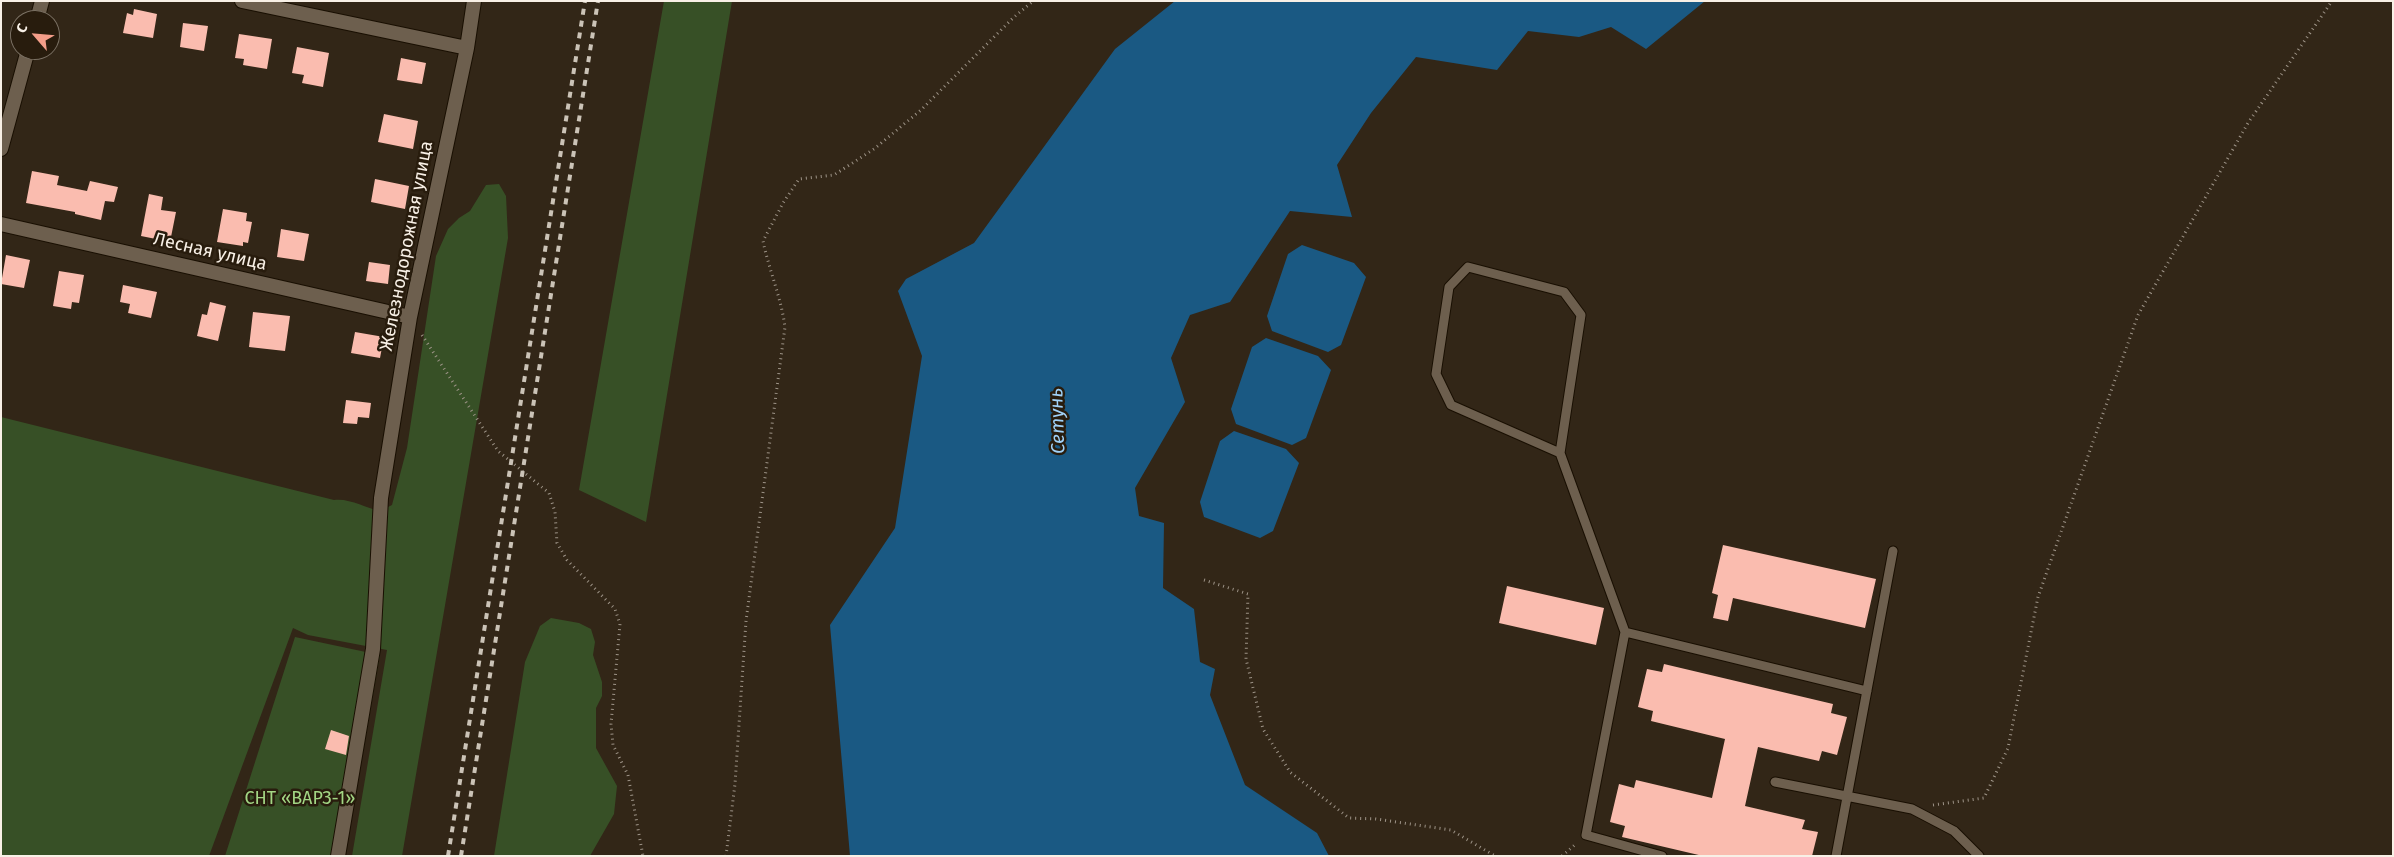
<!DOCTYPE html>
<meta charset="utf-8">
<style>
body{margin:0}
#map{position:relative;width:2394px;height:857px;overflow:hidden;background:#322617;font-family:"Fira Sans",sans-serif}
canvas{display:block}
.frame{position:absolute;inset:0;border:2px solid #f8f0e6;pointer-events:none}
.north{position:absolute;left:10px;top:10px;width:50px;height:50px;box-sizing:border-box;background:#281c0d;border:1px solid #7b7164;border-radius:50%;rotate:297deg;font-size:14px;font-weight:700;line-height:20px;text-align:center;color:#f8f0e6}
.north::after{content:'';display:block;margin:auto;width:18px;height:22px;background:#f49e89;clip-path:polygon(50% 0,100% 100%,50% 72%,0 100%)}
</style>
<div id="map">
<canvas width="2394" height="857"></canvas>
<div class="frame"></div>
<div class="north">С</div>
</div>
<script>
const context = document.querySelector('canvas').getContext('2d');
context.lineJoin = 'round';
function fill(path, color) { context.fillStyle = color; context.fill(path, 'evenodd'); }
function trace(path, color, width, dash) { context.strokeStyle = color; context.lineWidth = width; context.lineCap = dash ? 'butt' : 'round'; context.setLineDash(dash || []); context.stroke(path); }
function label(font, color, halo, rows, align = 'center') {
  context.font = font + ' "Fira Sans",sans-serif'; context.lineWidth = 5; context.setLineDash([]); context.textBaseline = 'middle'; context.strokeStyle = halo; context.fillStyle = color; for (const [text, x, y, turn = 0] of rows) {
    context.save(); context.translate(x, y); context.rotate((+turn || 0) * Math.PI / 180); context.textAlign = isNaN(turn) ? turn : align; if (halo) context.strokeText(text, 0, 0); context.fillText(text, 0, 0); context.restore();
  }
}
fill(new Path2D(`
 M664,1H732L646,522L579,490Z
 M499,184L506,196L508,238L402,856H352L387,650L308,635L293,628L209,856H1V417L334,500C350,498 365,508 380,511L392,505L407,448L436,256L448,229L459,218L470,211L486,185Z
 M551,618L579,623L591,629L595,642L593,655L602,682V696L596,708V748L617,786L614,814L590,856H494L525,662L540,626Z
 M295,637L380,655L345,856H225Z`), '#375026');
fill(new Path2D(`
 M1175,1H1705L1646,49L1611,27L1579,37L1528,31L1497,70L1416,57L1371,113L1337,165L1352,217L1290,211L1230,302L1190,315L1171,358L1185,402L1135,488L1139,516L1164,523L1163,588L1194,609L1200,662L1215,669L1210,695L1245,785L1317,833L1329,856H850L830,625L895,528L922,356L898,291L906,279L974,243L1115,49Z
 M1302,245L1354,263L1366,277L1341,345L1328,352L1272,331L1267,316L1288,254Z
 M1266,338L1318,356L1331,370L1306,438L1292,445L1236,424L1231,409L1252,347Z
 M1234,431L1286,449L1299,463L1273,531L1260,538L1204,517L1200,502L1220,441Z`), '#1a5983');
fill(new Path2D(`
 M134,9L157,14L153,38L123,33L127,13L133,15Z
 M183,23L208,26L204,51L180,47Z
 M239,34L272,39L267,69L243,65L244,59L235,58Z
 M297,47L329,53L323,87L302,83L304,75L292,73Z
 M401,58L426,63L422,84L397,80Z
 M384,114L418,121L413,149L378,142Z
 M32,171L59,176L57,185L87,191L90,181L118,187L114,202L105,201L101,220L75,214V212L26,203Z
 M375,179L409,186L405,209L371,202Z
 M149,194L163,197L161,210L176,212L171,237L157,235L156,239L141,236Z
 M223,209L247,213L246,221L252,222L248,243L243,242V246L217,242Z
 M281,229L309,234L304,261L277,257Z
 M6,255L30,260L24,288L1,284Z
 M369,262L390,265L388,284L366,281Z
 M59,271L84,275L79,303L72,302L71,309L53,306Z
 M123,285L157,292L151,318L128,313L130,304L120,302Z
 M210,302L226,306L218,341L197,336L202,314L207,315Z
 M253,312L290,316L285,351L249,347Z
 M355,332L384,337L380,358L351,353Z
 M346,400L371,403L369,418L358,417L357,424L343,423Z
 M1723,545L1876,579L1865,628L1733,598L1728,621L1713,618L1718,595L1712,593Z
 M1507,586L1604,608L1596,645L1499,623Z
 M1664,664L1833,704L1831,713L1847,717L1837,755L1822,751L1819,761L1758,747L1745,806L1805,820L1802,829L1818,832L1812,856H1703L1622,837L1625,826L1610,822L1619,784L1634,788L1636,780L1712,798L1725,739L1651,721L1653,711L1638,707L1647,669L1662,672Z
 M331,730L349,736L346,755L325,749Z`), '#fabcaf');
const service = new Path2D(`
 M1560,453L1451,405L1436,374L1449,287L1468,267L1564,292L1581,315L1560,453L1625,632
 M1775,782L1912,809L1954,831L1979,856
 M1662,856L1586,835L1625,632L1867,691
 M1836,856L1893,551`);
const minor = new Path2D(`
 M242,1L467,48
 M37,20L42,1
 M1,149L28,50
 M1,224L410,317
 M338,856L373,649L381,498L410,317L467,48L474,1`);
trace(service, '#190f02', 11);
trace(minor, '#190f02', 16);
trace(new Path2D(`
 M422,335L498,451L549,493L555,512L557,543L567,560L615,609L620,624L611,724L613,745L628,775L643,856
 M1204,580L1248,594L1246,659L1263,729L1290,772L1349,818L1376,819L1451,830L1495,856
 M1933,805L1984,798L2008,748L2038,597L2138,315L2248,123L2332,1
 M726,856L735,784L746,621L785,327C781,297 769,270 763,241L783,203L799,179L834,175L874,149L921,110L1013,18L1033,1
 M1562,856L1577,843`), '#9e9488', 3, [1, 4]);
trace(service, '#6d5f4e', 9);
trace(minor, '#6d5f4e', 14);
trace(new Path2D(`
 M448,856L585,1
 M461,856L598,1`), '#cbc3b7', 4, [6, 6]);
label('18px', '#f8f0e6', '#281c0d', [
 ["Железнодорожная улица",407,246,-79],
 ["Лесная улица",210,252,13]
]);
label('18px', '#a3d684', '#281c0d', [
 ["СНТ «ВАРЗ-1»",300,799]
]);
label('italic 19px', '#a0d1f7', '#281c0d', [
 ["Сетунь",1058,421,-92]
]);
</script>
